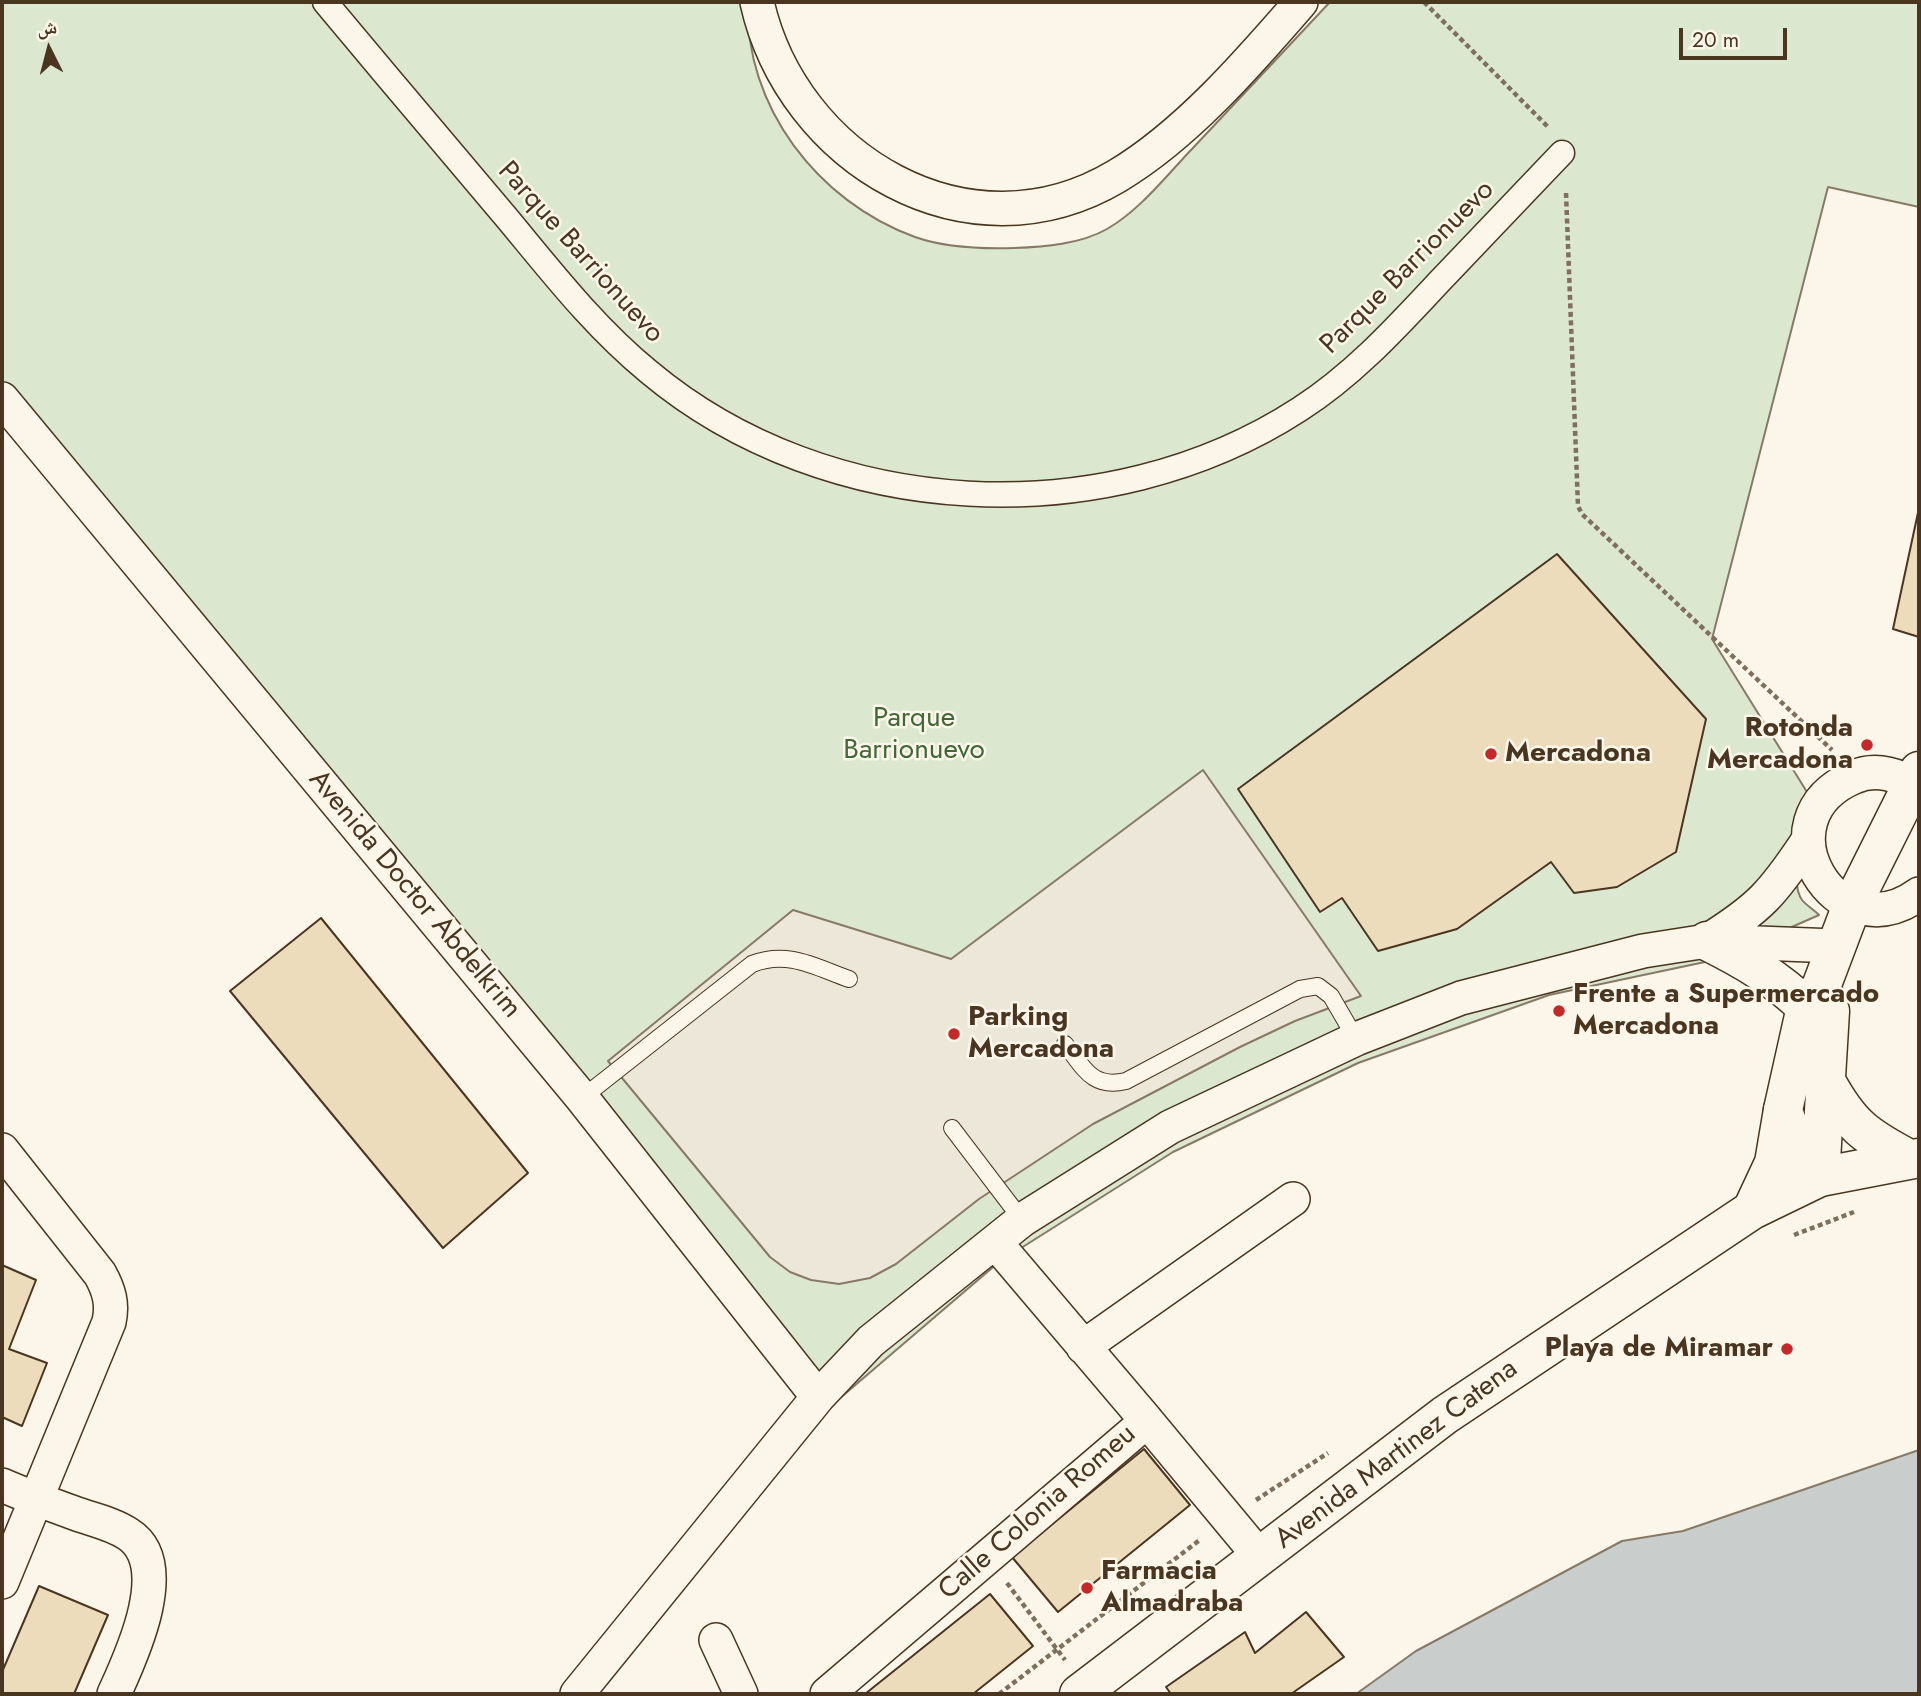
<!DOCTYPE html>
<meta charset="utf-8">
<style>
body{margin:0}
#map{position:relative;width:1921px;height:1696px;overflow:hidden;background:#fbf6e9;font-family:Jost,"Noto Naskh Arabic",sans-serif}
canvas{display:block}
.frame{position:absolute;inset:0;border:4px solid #4a3520;pointer-events:none}
.north{position:absolute;left:14px;top:14px;width:70px;height:70px;-webkit-text-stroke:5px #fbf6e9;paint-order:stroke;rotate:354deg;font-size:19px;font-weight:700;line-height:28px;text-align:center;color:#4a3520}
.north::after{content:'';display:block;margin:auto;width:24px;height:32px;background:#4a3520;clip-path:polygon(50% 0,100% 100%,50% 72%,0 100%)}
.scale{position:absolute;left:1679px;top:28px;width:108px;height:32px;box-sizing:border-box;border:4px solid #4a3520;border-top:0;padding-left:9px;font-size:21px;line-height:24px;white-space:nowrap;color:#4a3520;-webkit-text-stroke:5px #fbf6e9;paint-order:stroke}
</style>
<div id="map">
<canvas width="1921" height="1696"></canvas>
<div class="frame"></div>
<div class="north">ش</div>
<div class="scale">20 m</div>
</div>
<script>
const context = document.querySelector('canvas').getContext('2d');
context.lineJoin = 'round';
function fill(path, color) { context.fillStyle = color; context.fill(path, 'evenodd'); }
function trace(path, color, width, dash) { context.strokeStyle = color; context.lineWidth = width; context.lineCap = dash ? 'butt' : 'round'; context.setLineDash(dash || []); context.stroke(path); }
function label(font, color, halo, rows, align = 'center') {
  context.font = font + ' Jost,sans-serif'; context.lineWidth = 5; context.setLineDash([]); context.textBaseline = 'middle'; context.strokeStyle = halo; context.fillStyle = color; for (const [text, x, y, turn = 0] of rows) {
    context.save(); context.translate(x, y); context.rotate((+turn || 0) * Math.PI / 180); context.textAlign = isNaN(turn) ? turn : align; if (halo) context.strokeText(text, 0, 0); context.fillText(text, 0, 0); context.restore();
  }
}
const green = new Path2D(`
 M2,2H748C744,106 818,202 915,237C946,248 982,249 1014,248C1044,247 1081,244 1107,229C1140,210 1166,176 1192,149C1238,100 1284,51 1330,2H1919V207L1828,187L1712,639L1820,813C1811,836 1786,875 1802,900C1806,905 1814,910 1819,915L1719,959L1549,995L1358,1063L1173,1152L999,1262L832,1405L2,397Z`);
fill(green, '#dce7d0');
trace(green, '#887966', 2);
const parking = new Path2D(`
 M1203,770L1361,996L1295,1021L1240,1047L1093,1124L979,1199L896,1264L870,1278L839,1284L811,1280L790,1272L770,1257L608,1061L793,910L951,959Z`);
fill(parking, '#ede7d9');
trace(parking, '#887966', 2);
const water = new Path2D(`
 M1919,1450V1694H1356L1416,1651L1622,1541L1683,1531Z`);
fill(water, '#c9cecd');
trace(water, '#887966', 2);
const building = new Path2D(`
 M1919,508V637L1893,629Z
 M1557,554L1706,719L1676,852L1617,887L1574,893L1551,862L1457,929L1378,951L1342,898L1320,912L1238,789Z
 M321,918L528,1173L443,1248L230,991Z
 M2,1265L36,1280L9,1349L47,1363L22,1426L2,1417Z
 M1144,1449L1190,1505L1058,1612L1012,1557Z
 M39,1586L108,1615L74,1694H2V1672Z
 M990,1594L1033,1646L973,1694H865Z
 M1306,1612L1344,1657L1291,1694H1171L1166,1687L1245,1632L1255,1653Z`);
fill(building, '#ecdcbc');
trace(building, '#4a3520', 2);
const service = new Path2D(`
 M1065,1044C1084,1068 1092,1089 1126,1081L1300,989L1318,986L1331,996L1356,1039
 M582,1098L752,964C788,950 815,967 849,979
 M952,1128L1022,1220`);
const pedestrian = new Path2D(`
 M325,2C385,74 445,145 506,217C551,271 594,327 649,372C827,521 1106,535 1300,409C1353,375 1395,329 1438,283C1479,240 1521,196 1562,153`);
const minor = new Path2D(`
 M757,2C792,159 968,265 1117,176C1186,135 1249,62 1301,2
 M2,399L582,1098L818,1397
 M1919,789C1901,775 1876,767 1854,777C1755,819 1836,955 1919,894
 M1707,941C1760,908 1773,893 1807,842
 M2,1150L100,1274C109,1290 113,1304 109,1322L2,1582
 M995,1242L1147,1421
 M1083,1347L1293,1199
 M2,1485C27,1496 52,1505 77,1514C94,1520 113,1524 128,1534C175,1564 131,1657 114,1694
 M716,1640L741,1694
 M577,1694L818,1397L871,1341L1022,1220L1170,1127L1356,1039L1461,998L1643,951L1707,941L1835,946
 M827,1694L1147,1421L1260,1557`);
const secondary = new Path2D(`
 M1707,941C1745,960 1776,978 1806,1007
 M1820,1177L1794,1144L1783,1110L1806,1007L1821,987L1852,905L1919,771
 M1820,1177L1830,1011L1821,987`);
const trunk = new Path2D(`
 M1826,1081C1850,1125 1865,1136 1909,1159
 M1752,1210L1774,1163L1783,1110
 M1079,1694L1445,1415L1752,1210L1820,1177L1919,1158`);
trace(service, '#4a3520', 18);
trace(pedestrian, '#4a3520', 27);
trace(minor, '#4a3520', 36);
trace(secondary, '#4a3520', 41);
trace(trunk, '#4a3520', 41);
trace(new Path2D(`
 M1424,2L1549,128
 M1566,193L1578,506L1582,514L1832,750
 M1794,1235L1854,1212
 M1256,1500L1328,1453
 M1007,1583L1065,1660
 M999,1694L1201,1539`), '#7f6f5c', 4.5, [5, 3.5]);
trace(service, '#fbf6e9', 16);
trace(pedestrian, '#fbf6e9', 24);
trace(minor, '#fbf6e9', 33);
trace(secondary, '#fbf6e9', 38);
trace(trunk, '#fbf6e9', 38);
for (const [x, y, r, color] of [
 [1867,745,7,"#c62828"],
 [1491,754,7,"#c62828"],
 [1559,1011,7,"#c62828"],
 [954,1034,7,"#c62828"],
 [1787,1349,7,"#c62828"],
 [1087,1588,7,"#c62828"]
]) { const dot = new Path2D(); dot.arc(x, y, r, 0, 2 * Math.PI); context.fillStyle = color; context.fill(dot); trace(dot, '#fbf6e9', 2.5); }
label('28px', '#4a3520', '#fbf6e9', [
 ["Parque Barrionuevo",580,253,48],
 ["Parque Barrionuevo",1408,268,-45],
 ["Avenida Doctor Abdelkrim",414,895,50],
 ["Avenida Martinez Catena",1397,1455,-37],
 ["Calle Colonia Romeu",1038,1513,-41]
]);
label('28px', '#436837', '#fbf6e9', [
 ["Parque",914,719],
 ["Barrionuevo",914,751]
]);
label('bold 28px', '#4a3520', '#fbf6e9', [
 ["Rotonda",1853,729,"right"],
 ["Mercadona",1853,761,"right"],
 ["Mercadona",1505,754],
 ["Frente a Supermercado",1573,995],
 ["Mercadona",1573,1027],
 ["Parking",968,1018],
 ["Mercadona",968,1050],
 ["Playa de Miramar",1773,1349,"right"],
 ["Farmacia",1101,1572],
 ["Almadraba",1101,1604]
], 'left');
</script>
